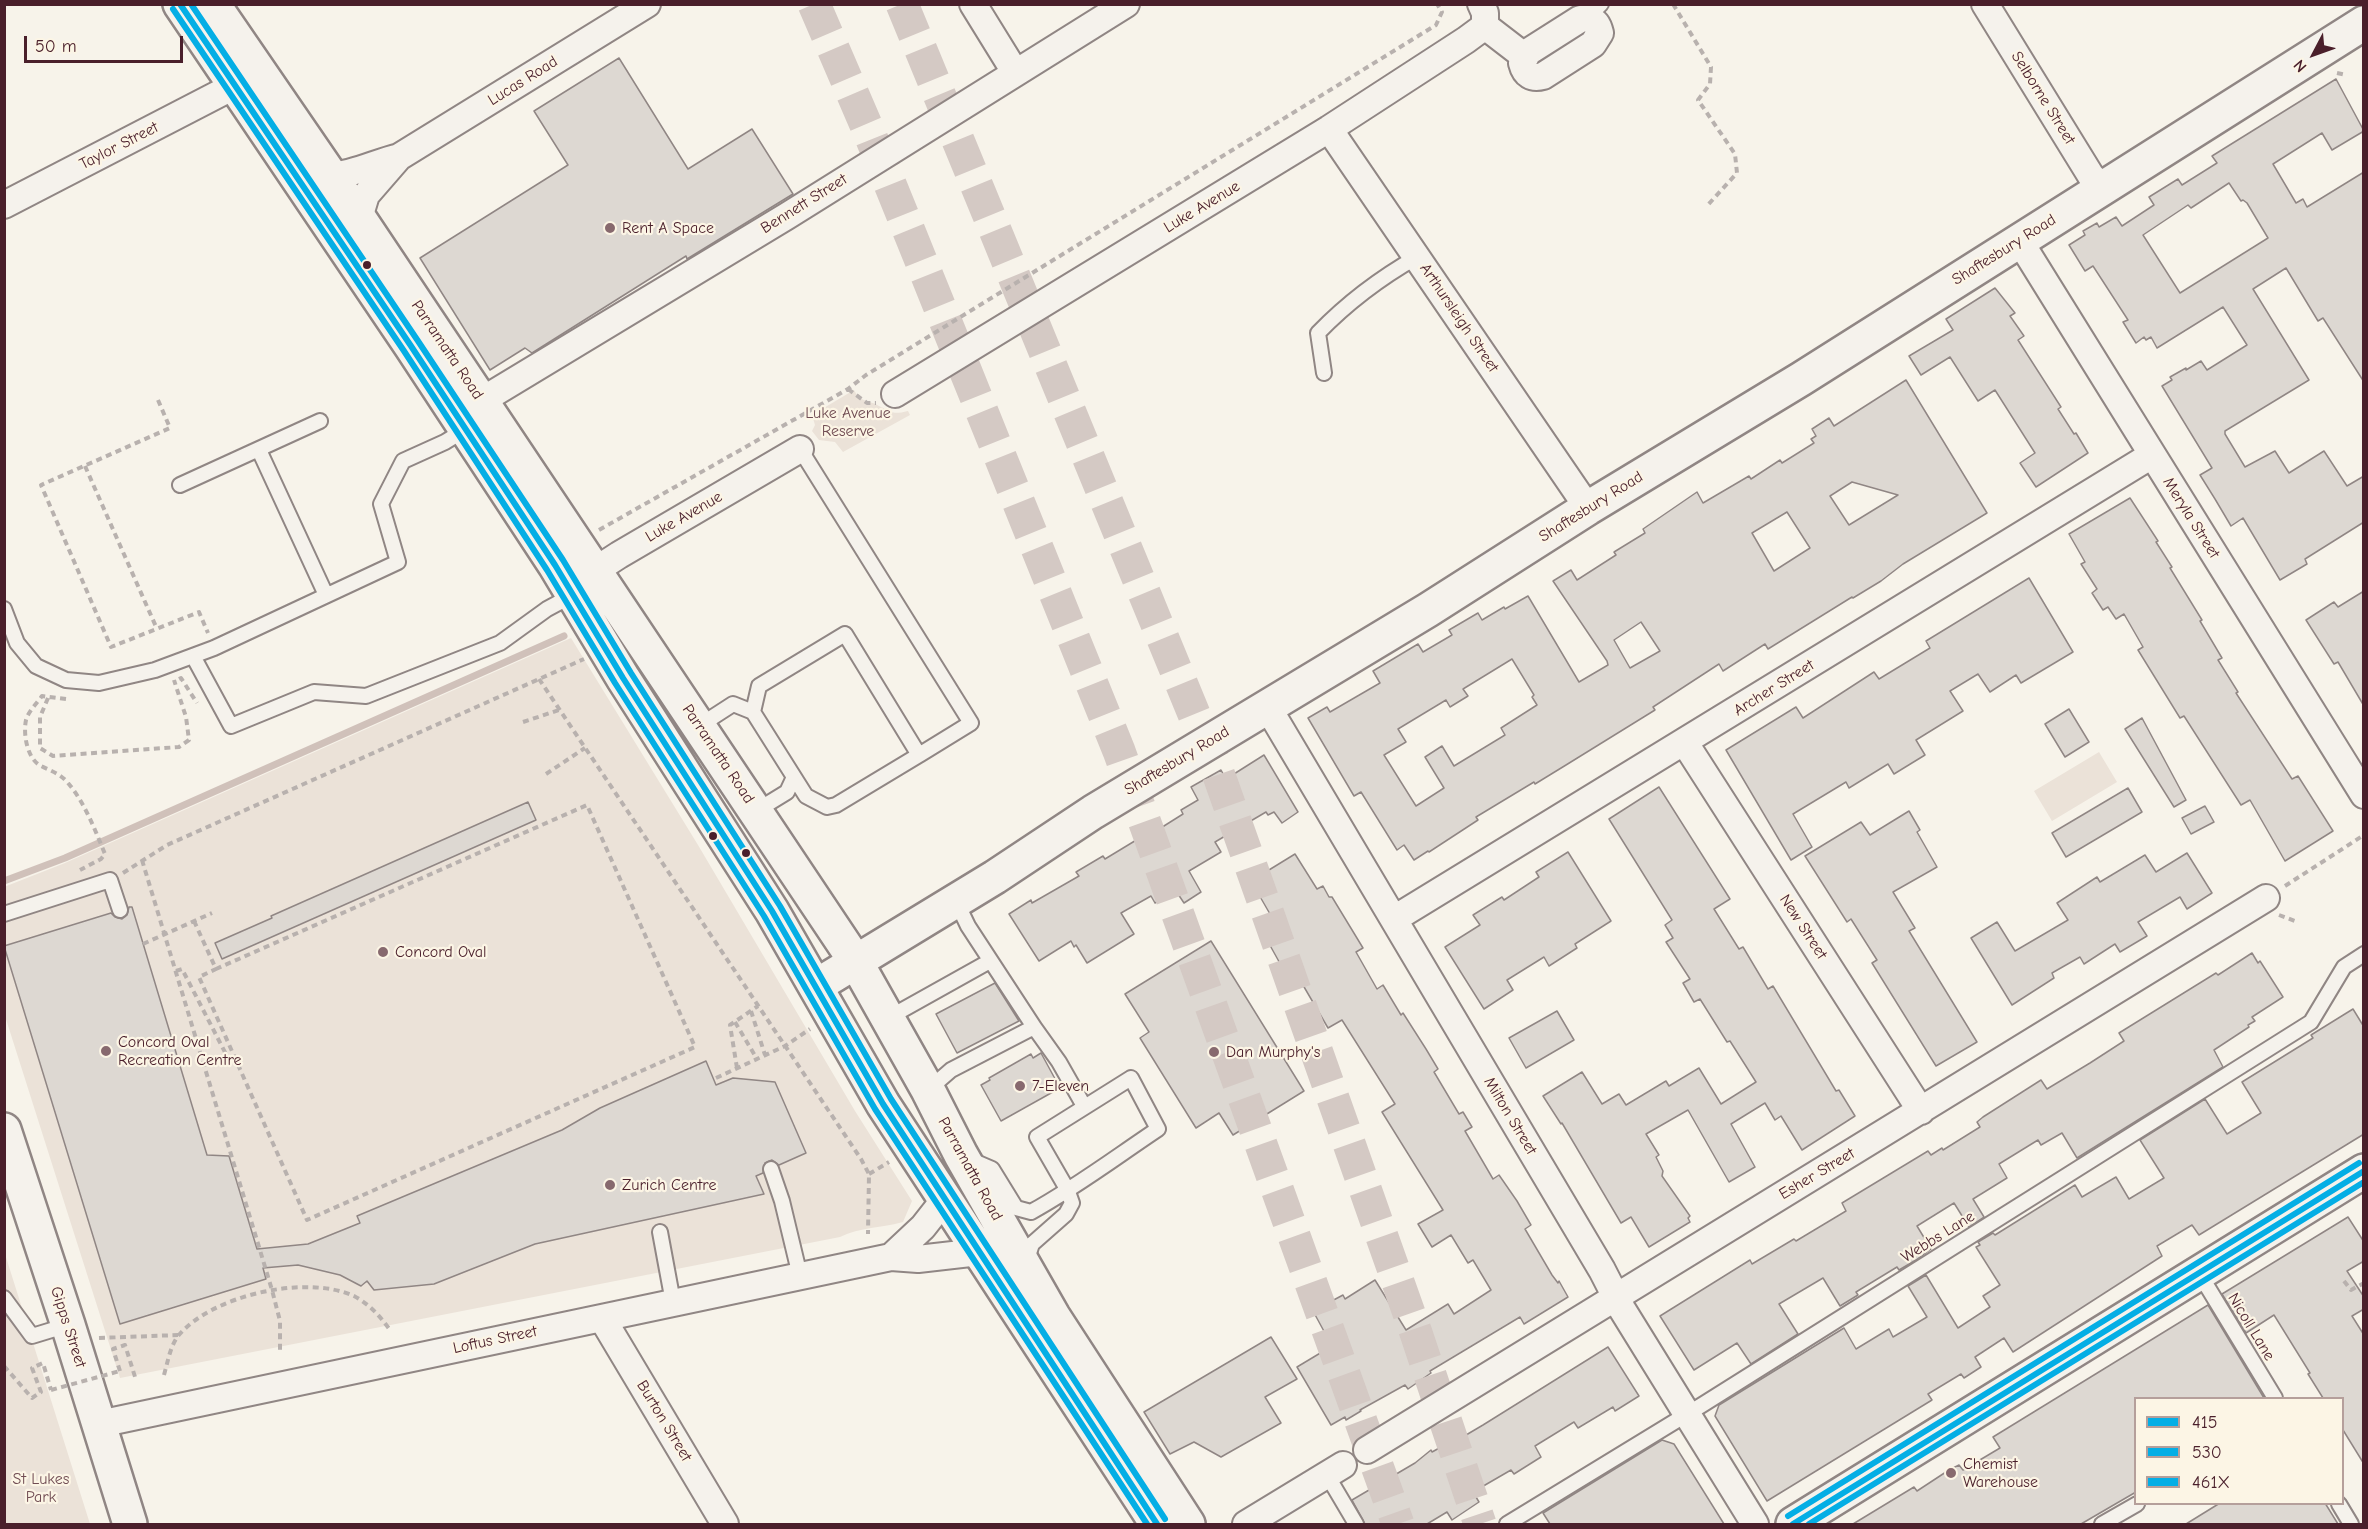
<!DOCTYPE html>
<style>
body{margin:0}
#map{position:relative;width:2368px;height:1529px;overflow:hidden;background:#f7f3ea;font-family:"Comic Neue",sans-serif}
canvas{display:block}
.frame{position:absolute;inset:0;border:6px solid #4a1f2b;pointer-events:none}
.legend{position:absolute;left:2134px;top:1397px;width:210px;height:108px;box-sizing:border-box;background:#fcf5e5;border:2px solid #b59f9b;margin:0;padding:8px 10px;list-style:none;font-size:18px;color:#4a1f2b}
.legend li{display:flex;align-items:center;gap:12px;height:30px}
.legend b{width:30px;border:2px solid #b59f9b}
.north{position:absolute;left:2284px;top:24px;width:60px;height:60px;-webkit-text-stroke:4px #fcf5e5;paint-order:stroke;rotate:229deg;font-size:16px;font-weight:700;line-height:24px;text-align:center;color:#4a1f2b}
.north::after{content:'';display:block;margin:auto;width:21px;height:27px;background:#4a1f2b;clip-path:polygon(50% 0,100% 100%,50% 72%,0 100%)}
.scale{position:absolute;left:24px;top:36px;width:159px;height:27px;box-sizing:border-box;border:3px solid #4a1f2b;border-top:0;padding-left:8px;font-size:18px;line-height:21px;white-space:nowrap;color:#4a1f2b;-webkit-text-stroke:4px #fcf5e5;paint-order:stroke}
</style>
<div id="map">
<canvas width="2368" height="1529"></canvas>
<div class="frame"></div>
<ul class="legend">
<li><b style="height:8px;background:#04aee5"></b>415</li>
<li><b style="height:8px;background:#04aee5"></b>530</li>
<li><b style="height:8px;background:#04aee5"></b>461X</li>
</ul>
<div class="north">N</div>
<div class="scale">50 m</div>
</div>
<script>
const context = document.querySelector('canvas').getContext('2d');
context.lineJoin = 'round';
function fill(path, color) { context.fillStyle = color; context.fill(path, 'evenodd'); }
function trace(path, color, width, dash) { context.strokeStyle = color; context.lineWidth = width; context.lineCap = dash ? 'butt' : 'round'; context.setLineDash(dash || []); context.stroke(path); }
function label(font, color, halo, rows, align = 'center') {
  context.font = font + ' "Comic Neue",sans-serif'; context.lineWidth = 4.5; context.setLineDash([]); context.textBaseline = 'middle'; context.strokeStyle = halo; context.fillStyle = color; for (const [text, x, y, turn = 0] of rows) {
    context.save(); context.translate(x, y); context.rotate((+turn || 0) * Math.PI / 180); context.textAlign = isNaN(turn) ? turn : align; if (halo) context.strokeText(text, 0, 0); context.fillText(text, 0, 0); context.restore();
  }
}
fill(new Path2D(`
 M854,390C861,403 867,399 879,406C892,412 892,415 908,411L910,415L843,452L835,442L819,440L812,431L815,425L812,415Z
 M571,638L698,845L855,1111L912,1201L903,1222C882,1228 860,1227 840,1237L120,1378L5,1016L4,887L65,863Z
 M2099,752L2117,782L2052,821L2034,791Z
 M5,1254L90,1524H5Z`), '#ebe2d8');
trace(new Path2D(`
 M4,881L65,858L564,636`), '#d0c1ba', 7);
const building = new Path2D(`
 M619,58L688,169L752,129L793,194L687,259L686,256L532,353L525,348L490,370L420,258L568,165L534,111Z
 M2336,79L2364,131L2332,150L2322,133L2273,164L2296,203L2303,199L2307,207L2364,172V382L2323,318L2318,321L2286,268L2253,289L2309,380L2225,431V434L2245,467L2275,451L2289,473L2324,451L2347,486L2364,476V522L2305,559L2307,564L2280,580L2243,518L2231,526L2215,499L2200,475L2212,468L2162,386L2172,380L2170,377L2186,368V370L2201,361L2207,370L2247,345L2223,307L2157,348L2151,337L2146,340L2144,337L2136,343L2123,322L2128,320L2093,266L2085,271L2069,245L2085,235L2083,231L2097,223L2099,227L2116,217L2122,226L2154,205L2149,197L2178,179L2182,185L2217,163L2212,156ZM2229,183L2241,201L2243,200L2247,203L2268,238L2180,293L2143,235L2188,205L2191,208Z
 M1995,288L2015,313L2010,316L2024,336L2018,340L2061,407L2058,409L2074,434L2076,433L2088,453L2036,487L2020,463L2035,453L1995,390L1978,401L1950,357L1921,375L1909,356L1953,330L1946,319Z
 M1906,380L1987,513L1903,564L1881,581L1853,598L1852,597L1768,649L1765,644L1723,671L1719,664L1653,707L1655,710L1566,765L1535,784L1534,782L1476,817L1478,820L1429,852L1428,851L1414,860L1404,845L1397,850L1361,792L1354,796L1308,718L1327,707L1330,712L1380,683L1373,671L1418,644L1423,652L1452,635L1449,630L1478,613L1482,620L1504,607L1505,609L1528,596L1579,682L1608,665L1607,661L1553,581L1571,570L1577,580L1616,555L1614,552L1645,533L1643,529L1697,492L1703,503L1749,476L1751,479L1780,460L1782,463L1814,443L1811,439L1816,436L1812,429L1829,418L1834,426ZM1852,482L1898,495L1849,525L1830,496ZM1787,512L1810,548L1774,571L1752,533ZM1641,622L1660,651L1630,668L1614,640ZM1512,659L1534,695L1532,697L1537,705L1501,728L1505,735L1454,766L1442,746L1425,757L1444,788L1416,806L1384,755L1406,742L1398,729L1446,700L1450,707L1468,696L1463,689Z
 M2130,498L2158,541L2156,542L2172,567L2170,568L2202,620L2200,621L2222,658L2218,660L2238,692L2236,693L2292,779L2298,776L2333,831L2285,861L2250,800L2241,805L2184,716L2180,718L2138,650L2143,647L2124,614L2116,619L2108,607L2103,610L2092,593L2097,589L2081,564L2085,562L2069,534Z
 M2029,578L2073,652L2021,683L2016,675L1990,692L1978,674L1950,691L1963,711L1916,740L1925,755L1894,774L1888,764L1849,788L1846,782L1793,814L1812,847L1791,860L1726,750L1796,707L1803,718L1874,672L1879,679L1930,648L1926,641Z
 M2364,591V706L2338,662L2334,664L2306,620L2334,602L2338,607Z
 M2069,709L2089,742L2065,757L2045,724Z
 M2142,718L2186,800L2174,807L2125,729Z
 M1264,755L1298,812L1282,823L1274,812L1268,815L1266,812L1215,842L1221,852L1189,871L1201,892L1184,903L1178,894L1174,896L1172,893L1155,903L1151,896L1121,913L1134,934L1087,963L1076,945L1074,947L1071,941L1039,961L1009,914L1031,900L1032,903L1079,876L1076,872L1103,856L1105,859L1138,839L1136,835L1153,825L1156,831L1183,814L1181,810L1198,800L1191,787L1221,770L1226,779Z
 M1659,787L1730,899L1714,909L1739,949L1743,947L1768,989L1773,986L1836,1091L1839,1090L1855,1116L1802,1150L1781,1116L1775,1120L1765,1103L1731,1124L1755,1167L1729,1182L1688,1110L1646,1134L1659,1155L1656,1157L1663,1171L1662,1176L1690,1216L1688,1218L1690,1222L1649,1247L1631,1217L1621,1223L1562,1123L1561,1124L1543,1096L1582,1072L1602,1104L1619,1094L1626,1105L1666,1081L1669,1086L1699,1068L1721,1104L1756,1082L1730,1041L1727,1042L1700,999L1694,1002L1683,983L1690,979L1666,942L1673,938L1665,925L1672,920L1609,819Z
 M2128,788L2142,812L2066,857L2052,833Z
 M528,802L536,820L222,959L215,943L272,918L271,916Z
 M2205,806L2214,822L2191,834L2182,818Z
 M1909,811L1920,830L1917,832L1937,867L1893,892L1915,928L1909,931L1977,1042L1936,1066L1872,963L1877,960L1851,919L1847,922L1805,856L1861,822L1870,835Z
 M1568,852L1611,921L1575,944L1577,948L1549,966L1544,957L1507,980L1513,990L1484,1009L1445,947L1480,925L1473,915L1502,897L1504,900L1539,877L1536,872Z
 M2187,853L2212,893L2187,909L2180,897L2138,922L2147,936L2120,952L2115,944L2084,964L2080,957L2052,973L2054,978L2012,1005L1971,938L1997,922L2015,951L2068,920L2057,903L2097,877L2100,882L2145,855L2156,872Z
 M1295,854L1317,889L1323,886L1329,897H1332L1363,948L1356,952L1377,989L1383,985L1401,1015L1403,1013L1426,1049L1438,1069L1434,1072L1459,1114L1463,1112L1472,1127L1465,1131L1493,1179L1499,1175L1517,1201L1531,1225L1525,1229L1552,1275L1558,1283L1559,1281L1568,1297L1524,1324L1520,1317L1430,1371L1431,1373L1408,1389L1405,1385L1360,1410L1361,1411L1346,1420L1345,1417L1331,1425L1297,1367L1332,1346L1313,1311L1343,1295L1345,1299L1375,1280L1406,1330L1448,1304L1454,1314L1491,1290L1473,1260L1468,1263L1451,1235L1432,1247L1418,1224L1443,1210L1382,1112L1395,1104L1342,1020L1328,1028L1300,980L1292,985L1257,922L1270,914L1251,881Z
 M129,907H132L207,1155L229,1156L257,1249L308,1244L360,1223L357,1216L562,1130L600,1108L706,1061L716,1085L733,1078L775,1082L806,1153L779,1165L772,1160L765,1163L763,1173L756,1176L764,1194L535,1244L434,1284L374,1290L367,1281L361,1286L340,1275L298,1265L263,1268L266,1279L120,1324L4,946L111,913L115,917L122,919L127,915Z
 M1211,941L1304,1091L1233,1135L1219,1113L1196,1128L1140,1038L1149,1032L1125,994Z
 M2252,953L2258,963L2260,961L2283,997L2252,1017L2255,1021L2248,1025L2249,1027L2214,1050L2223,1067L2077,1158L2062,1133L2041,1145L2038,1140L1999,1164L2007,1178L1973,1199L1984,1217L1969,1227L1954,1203L1917,1226L1931,1249L1916,1260L1899,1270L1897,1267L1856,1292L1858,1295L1840,1306L1823,1278L1779,1304L1798,1334L1751,1364L1737,1343L1694,1370L1660,1316L1750,1260L1752,1264L1794,1239L1796,1241L1846,1211L1842,1203L1928,1151L1931,1155L1942,1148L1943,1150L1980,1127L1977,1122L1983,1117L2041,1080L2047,1089L2090,1063L2124,1041L2119,1033L2216,973L2218,975Z
 M995,983L1019,1021L957,1053L936,1014Z
 M2353,1009L2364,1027V1134L2199,1235L2192,1225L2157,1246L2162,1256L2013,1352L2004,1338L1975,1357L1981,1367L1964,1378L1961,1374L1928,1394L1932,1400L1767,1501L1715,1416L1719,1405L1844,1328L1856,1349L1889,1329L1893,1337L1927,1317L1908,1286L1926,1275L1958,1328L1990,1307L1983,1296L2000,1285L1976,1247L1980,1245L1978,1242L1993,1233L1995,1235L2075,1185L2082,1197L2116,1177L2129,1199L2164,1178L2140,1140L2205,1099L2227,1134L2261,1113L2242,1082L2313,1038L2311,1035Z
 M1557,1011L1574,1040L1526,1068L1509,1038Z
 M1041,1053L1060,1088L1001,1121L981,1085L990,1080L989,1078L1031,1054L1033,1058Z
 M2348,1217L2364,1242V1261L2347,1271L2364,1297V1309L2352,1316L2364,1335V1464L2343,1430V1398H2323L2308,1374L2310,1373L2274,1315L2246,1333L2222,1294Z
 M2208,1305L2264,1398H2136V1492L2081,1524H1853L1914,1487L1917,1491L1949,1470L1959,1465L1963,1470L2000,1448L1993,1437Z
 M1271,1337L1297,1379L1265,1397L1281,1423L1221,1457L1194,1442L1170,1454L1144,1412Z
 M1608,1347L1639,1396L1615,1411L1613,1407L1578,1428L1574,1422L1535,1446L1541,1457L1514,1474L1511,1470L1473,1492L1479,1502L1452,1520L1447,1512L1427,1524H1365L1352,1500L1415,1463L1431,1450L1432,1452L1443,1446L1444,1448L1483,1425Z
 M1662,1440L1674,1444L1724,1524H1550L1543,1513Z
 M2220,1503H2325L2338,1524H2186Z`);
fill(building, '#ddd8d2');
trace(building, '#908684', 1.5);
trace(new Path2D(`
 M814,4L869,132L1119,751L1398,1524
 M902,4L1217,770L1416,1333L1480,1524`), '#d4c9c4', 33, [33, 16]);
const lane = new Path2D(`
 M1587,18L1601,4
 M1324,373L1318,333C1348,302 1380,278 1417,257
 M800,449L971,723L919,755
 M259,450L326,595
 M180,485L320,421
 M4,609L17,643L36,666L66,680L99,683L155,670L214,648L398,562L381,504L403,461L445,442L466,429
 M193,656L231,726L314,692L366,696L500,643L547,609L573,595
 M699,726L733,704L753,712L806,796L827,807L836,805L919,755L845,634L759,686L753,712
 M756,811L787,792L794,777
 M4,914L110,880L120,910
 M888,1018L990,961
 M1034,1027L1059,1062L1084,1106
 M928,1090L951,1070L1034,1027L968,926L956,901
 M971,1160L992,1169L1016,1208L1031,1212C1075,1188 1116,1157 1158,1129L1131,1078L1037,1137L1067,1189L1072,1203L1066,1214L1032,1244L1026,1262
 M771,1169L782,1201L800,1276
 M660,1232L673,1302
 M2199,1273L2275,1398
 M4,1298L32,1336L68,1325
 M1327,1475L1356,1524
 M2339,1504L2351,1524
 M1507,1524L1702,1405L2311,1022L2344,967L2364,954
 M2102,1524L2137,1504`);
const street = new Path2D(`
 M973,4L1015,72
 M1985,4L2091,176L2103,188
 M1587,18C1596,21 1598,25 1600,33L1593,44L1543,76C1532,79 1525,75 1522,63L1528,52L1580,19Z
 M1485,26L1524,56
 M1329,129L1588,508
 M331,176C355,174 375,163 399,157L647,4
 M4,205L234,86
 M359,218L366,195L399,157
 M2019,240L2364,795
 M895,394L1329,129L1466,40L1485,26V13L1481,4
 M481,401L787,216L1126,4
 M579,581L619,555L800,449
 M1267,706L1602,1270L1622,1309L1755,1524
 M1685,743L1921,1111
 M1394,919L2152,455
 M891,1257L923,1227L945,1199
 M602,1318L725,1524
 M99,1424L891,1257L918,1259L979,1252
 M1367,1450L2266,898
 M1246,1524L1343,1465`);
const secondary = new Path2D(`
 M816,986L995,877L1093,812L1428,610L1588,508L1801,379L2364,23
 M1793,1524L2364,1171`);
const primary = new Path2D(`
 M4,1130L68,1325L130,1524`);
const highway = new Path2D(`
 M180,4L411,346L555,565L623,678L772,911L883,1104L1157,1524
 M213,4L331,176L856,962L928,1090L961,1155L1053,1316L1188,1524`);
trace(lane, '#908684', 18);
trace(street, '#908684', 30);
trace(secondary, '#908684', 38);
trace(primary, '#908684', 38);
trace(highway, '#908684', 38);
trace(new Path2D(`
 M1673,4L1711,67L1710,84L1698,100L1735,154L1737,173L1706,207
 M2337,73L2346,75
 M848,389L867,403H876
 M158,400L170,428L41,485L111,647L199,612L208,633
 M85,466L157,629
 M599,530L848,389L866,375L1436,25L1442,12L1437,4
 M179,679L181,678L197,703
 M539,679L861,1159L869,1174L868,1234
 M48,698L40,717V748L53,756L179,747L189,740L186,717L174,680
 M66,699L42,696C37,703 28,712 26,720C23,734 27,759 41,766C51,771 61,774 68,783C85,803 95,830 105,854L101,859L80,870
 M523,722L559,710
 M546,774L585,748
 M142,860L272,1290L280,1321V1354
 M123,873L167,845L584,659
 M2285,886L2364,835
 M2279,915L2295,921
 M194,921L216,969L587,805L695,1047L307,1220L199,977L216,969
 M143,944L212,913
 M176,971L182,969L229,1060L235,1058
 M751,1011L765,1055
 M735,1022L757,1059
 M737,1068L730,1025L758,1006
 M716,1078L785,1046L810,1029
 M869,1174L889,1162
 M2344,1281L2351,1290L2364,1283
 M99,1338L178,1335
 M4,1366L32,1398L41,1392L32,1368L43,1363L51,1390
 M120,1371L113,1349L125,1345L136,1380
 M164,1375C168,1361 170,1347 178,1336C212,1295 306,1274 354,1296C369,1304 380,1316 390,1330`), '#b8b1ae', 4, [6, 4.5]);
trace(lane, '#f5f2ec', 14);
trace(street, '#f5f2ec', 26);
trace(secondary, '#f5f2ec', 33);
trace(primary, '#f5f2ec', 33);
trace(highway, '#f5f2ec', 33);
trace(new Path2D(`
 M51,1390L120,1371`), '#b8b1ae', 4, [6, 4.5]);
trace(new Path2D(`
 M180,4L411,346L555,565L623,678L772,911L883,1104L1157,1524
 M1793,1524L2364,1171`), '#04aee5', 6);
trace(new Path2D(`
 M173,9L404,351L547,570L615,683L764,916L875,1109L1147,1524
 M1809,1524L2364,1182`), '#04aee5', 6);
trace(new Path2D(`
 M191,4L418,341L563,560L631,673L780,906L891,1099L1165,1519
 M1788,1516L2359,1163`), '#04aee5', 6);
for (const [x, y, r, color] of [
 [610,228,6,"#87696e"],
 [367,265,5,"#4a1f2b"],
 [713,836,5,"#4a1f2b"],
 [746,853,5,"#4a1f2b"],
 [383,952,6,"#87696e"],
 [106,1051,6,"#87696e"],
 [1214,1052,6,"#87696e"],
 [1020,1086,6,"#87696e"],
 [610,1185,6,"#87696e"],
 [1951,1473,6,"#87696e"]
]) { const dot = new Path2D(); dot.arc(x, y, r, 0, 2 * Math.PI); context.fillStyle = color; context.fill(dot); trace(dot, '#fcf5e5', 2); }
label('16px', '#4a1f2b', '#fcf5e5', [
 ["Lucas Road",523,81,-32],
 ["Selborne Street",2043,98,58],
 ["Taylor Street",119,146,-27],
 ["Bennett Street",804,204,-32],
 ["Luke Avenue",1202,207,-31],
 ["Shaftesbury Road",2004,250,-32],
 ["Arthursleigh Street",1459,318,56],
 ["Parramatta Road",447,350,56],
 ["Shaftesbury Road",1591,507,-32],
 ["Luke Avenue",684,517,-30],
 ["Meryla Street",2191,518,58],
 ["Archer Street",1774,688,-32],
 ["Parramatta Road",718,754,56],
 ["Shaftesbury Road",1177,761,-31],
 ["New Street",1803,927,57],
 ["Milton Street",1510,1116,59],
 ["Parramatta Road",970,1169,61],
 ["Esher Street",1817,1174,-31],
 ["Webbs Lane",1938,1237,-32],
 ["Gipps Street",68,1327,72],
 ["Nicoll Lane",2251,1327,59],
 ["Loftus Street",495,1340,-12],
 ["Burton Street",664,1421,59]
]);
label('16px', '#4a1f2b', '#fcf5e5', [
 ["Rent A Space",622,228],
 ["Concord Oval",395,952],
 ["Concord Oval",118,1042],
 ["Recreation Centre",118,1060],
 ["Dan Murphy's",1226,1052],
 ["7-Eleven",1032,1086],
 ["Zurich Centre",622,1185],
 ["Chemist",1963,1464],
 ["Warehouse",1963,1482]
], 'left');
label('16px', '#704c53', '#fcf5e5', [
 ["Luke Avenue",848,413],
 ["Reserve",848,431],
 ["St Lukes",41,1479],
 ["Park",41,1497]
]);
</script>
